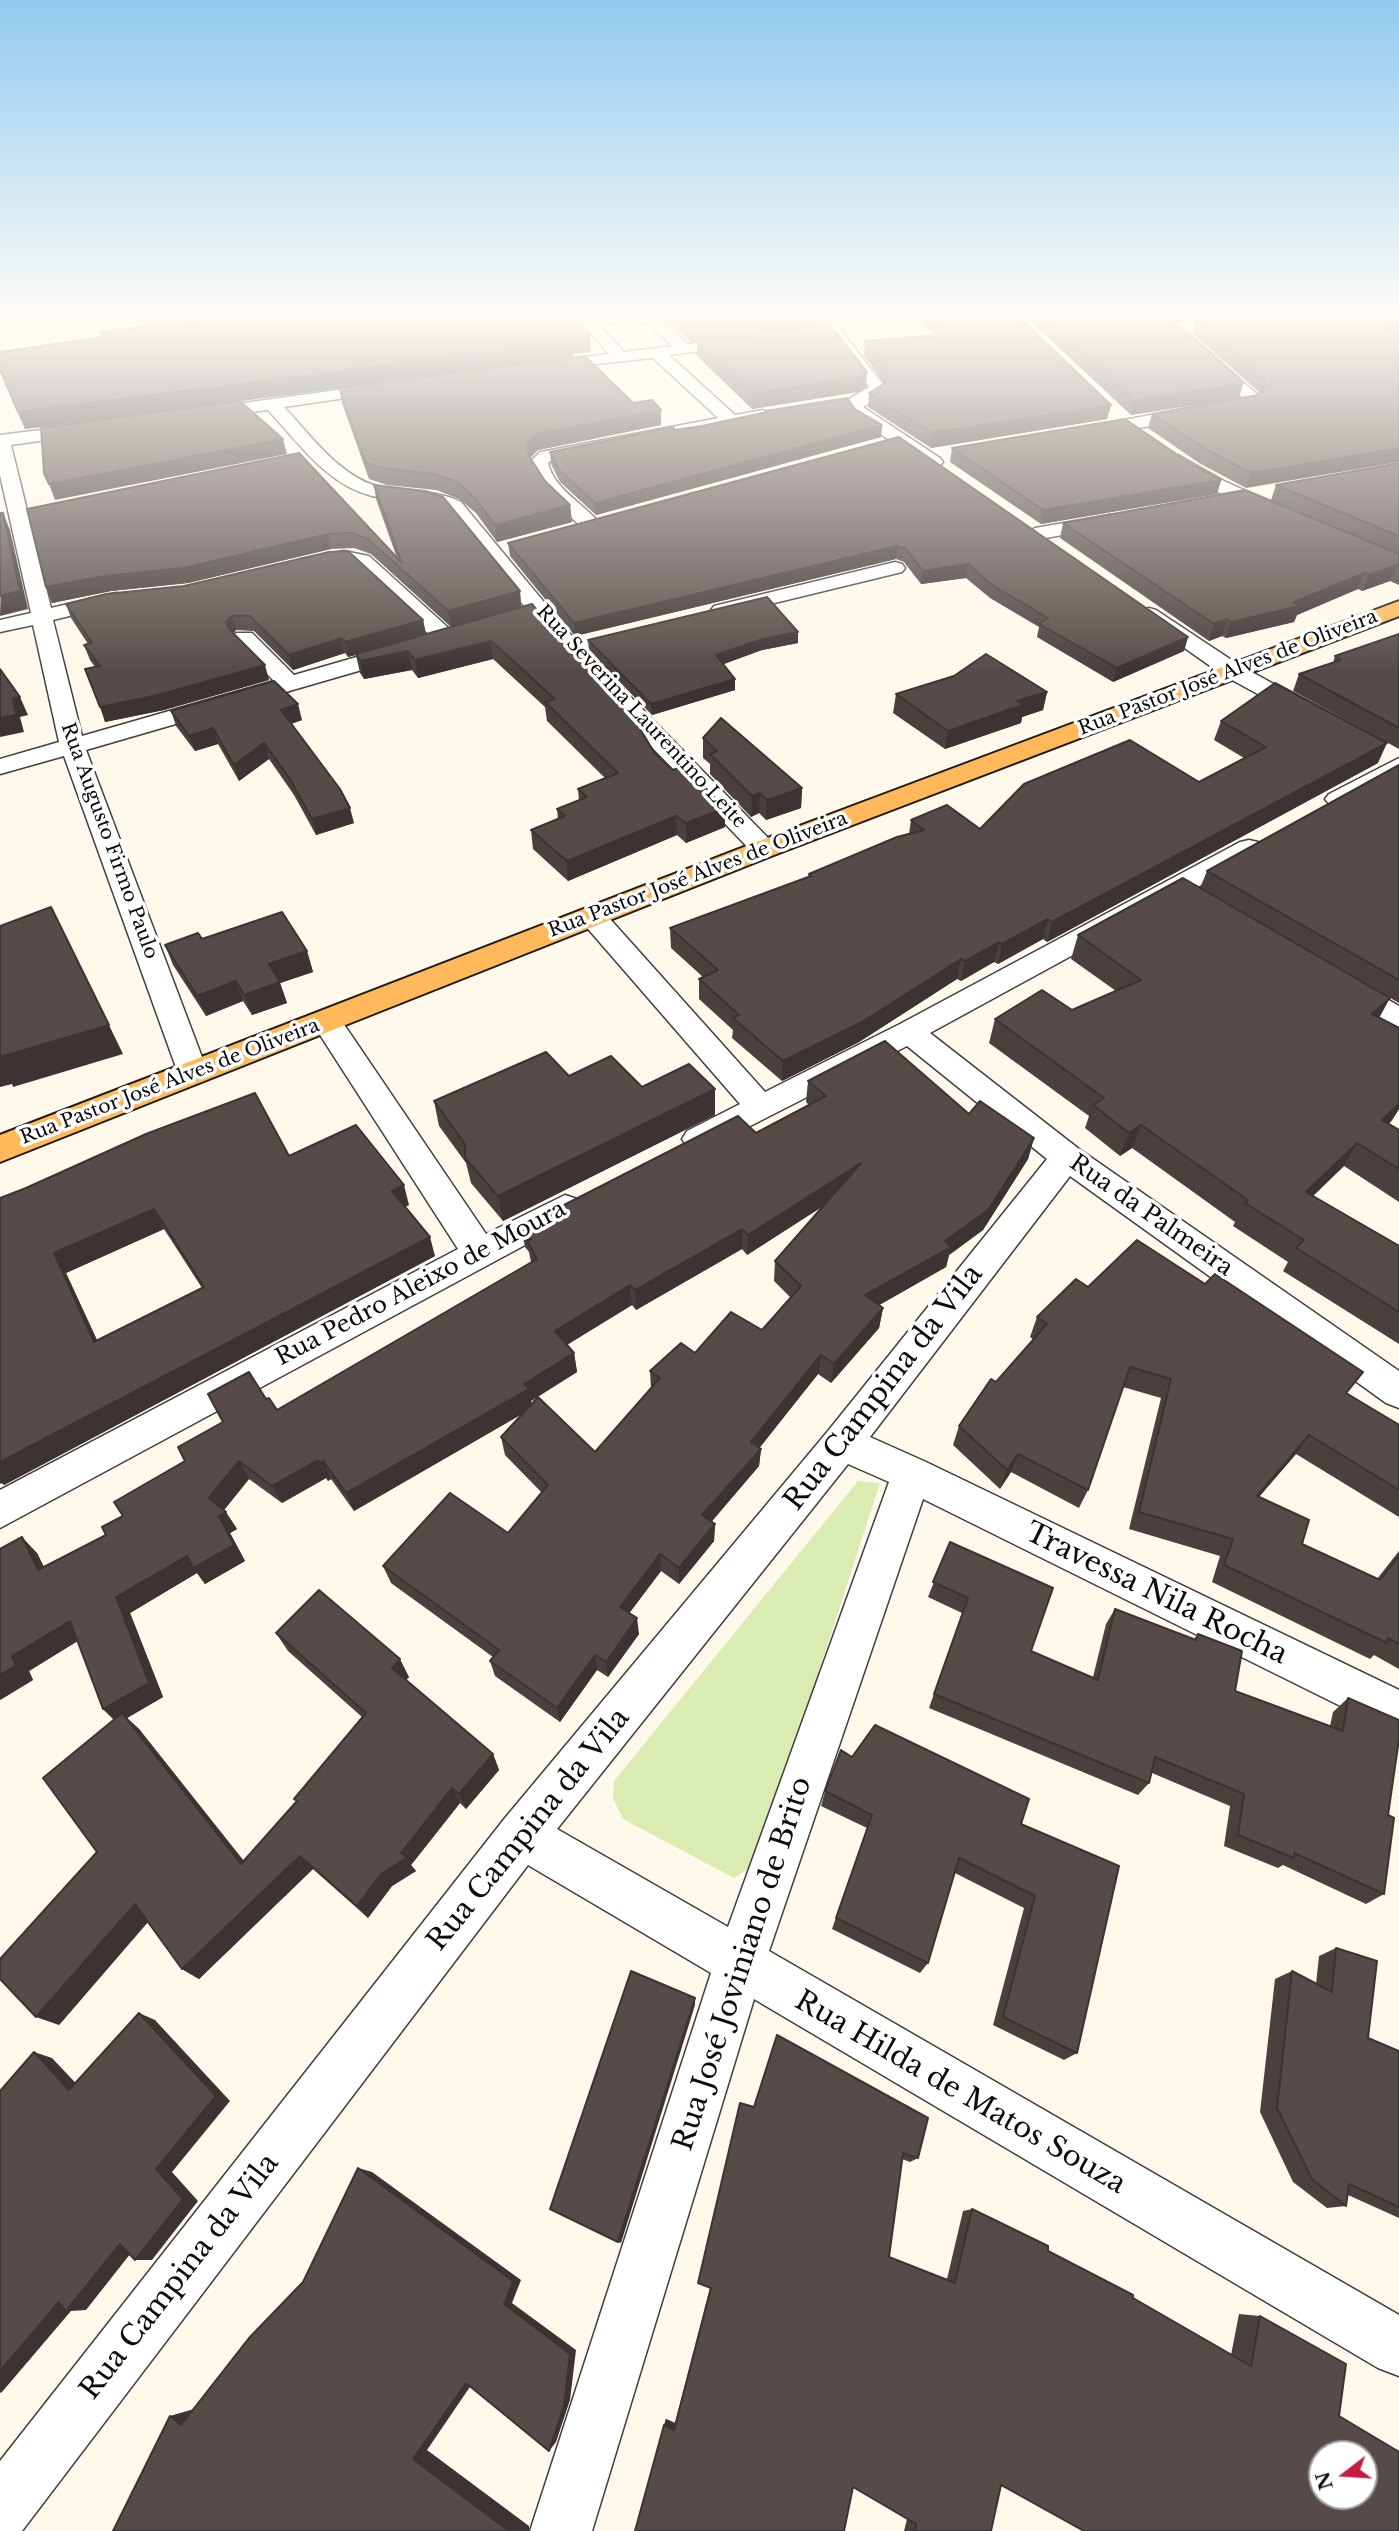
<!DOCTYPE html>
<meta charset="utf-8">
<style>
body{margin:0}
#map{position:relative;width:1399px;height:2531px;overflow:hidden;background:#fff8eb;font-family:"Libre Baskerville",serif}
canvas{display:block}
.north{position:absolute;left:1308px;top:2440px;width:70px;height:70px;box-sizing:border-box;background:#fff;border:2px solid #9e9e9e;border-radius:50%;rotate:253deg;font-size:19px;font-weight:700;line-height:28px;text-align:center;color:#0c0c0c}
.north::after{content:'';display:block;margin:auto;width:24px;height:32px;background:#c41c43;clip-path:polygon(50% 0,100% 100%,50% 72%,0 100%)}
</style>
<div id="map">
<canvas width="1399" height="2531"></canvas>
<div class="north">N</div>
</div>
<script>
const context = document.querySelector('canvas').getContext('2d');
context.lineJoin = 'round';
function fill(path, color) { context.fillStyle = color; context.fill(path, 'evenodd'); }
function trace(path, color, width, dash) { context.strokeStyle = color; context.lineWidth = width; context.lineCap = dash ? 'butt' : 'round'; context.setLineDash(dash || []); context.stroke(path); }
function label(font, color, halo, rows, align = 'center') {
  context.font = font + ' "Libre Baskerville",serif'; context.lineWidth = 7; context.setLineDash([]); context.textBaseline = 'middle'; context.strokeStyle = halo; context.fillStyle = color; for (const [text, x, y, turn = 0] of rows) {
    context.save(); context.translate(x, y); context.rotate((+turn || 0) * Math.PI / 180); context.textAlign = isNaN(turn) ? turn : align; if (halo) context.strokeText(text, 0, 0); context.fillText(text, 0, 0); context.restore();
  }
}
fill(new Path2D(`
 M858,1481L880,1483L763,1844L751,1867L734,1878L623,1819L613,1798L614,1781Z`), '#dbecb3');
fill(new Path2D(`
 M12,316H257L0,347V318Z`), '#fee0b4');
const street = new Path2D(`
 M603,316H655L688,344L750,338L753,341L750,344L745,346L669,355L735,415L763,410L771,415L763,420L552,460L548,463C555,491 584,503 600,524L590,530L583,528C563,510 536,490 530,462L540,452L546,451L718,418L653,358L538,370L536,367L538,364L544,362L609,354L588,330L592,321ZM640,321L652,327L672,346L624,352L603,329L604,326L617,322Z
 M815,316H830L885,387L881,396L863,407L940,458L943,462L940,466H928L849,413L847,409L849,399L869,387Z
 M1220,316H1263L1256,320L1187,332L1258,395L1260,398L1257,404L1238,411L1086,437L1080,436L1077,432L1086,427L1243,398L1169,330C1181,319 1204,319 1220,316Z
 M388,383L396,388L394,391L284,407C311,436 340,477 380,487C408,493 434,489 461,502L577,642L773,843L777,849L773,855L764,857L755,855L561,652L447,510C424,498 398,502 372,496C327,485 298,442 268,410L200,419L192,414L200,409Z
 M89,424L95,425L98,429L95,433L11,445L51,608L116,593L123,595L126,599L123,603L53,620L82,736L274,681L236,643L233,638L236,633H252L294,675L402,644L410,646L413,651L410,656L86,750L208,1073L204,1081L193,1084L182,1081L178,1073L64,756L0,774V759L59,742L33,625L0,632V620L31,613L0,475V435Z
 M1178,455L1224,481L1284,508L1286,512L1284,516C1262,521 1192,477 1172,464L1169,460Z
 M1110,515L1117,517L1120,521L1117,525L1035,540L1025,534L1035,528Z
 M344,551L369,556L454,633L457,638L454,643H438L356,565C337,562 319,572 301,567L298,563L301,559Z
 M895,562L902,564L905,568L902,572L721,616L714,614L711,610L714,606Z
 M1149,608L1156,610L1239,665L1314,706L1318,711L1314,716H1298L1223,675L1142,618L1138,614L1142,610Z
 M1399,758V775L1347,804L1338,807L1329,804L1325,799L1329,794Z
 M1249,840L1258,842L1262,848L1258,854L930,1033L1079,1149L1399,1371V1408L1386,1403L1070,1176L870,1437L926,1462L1399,1690V1735L923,1499L769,1951L1399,2315V2376L1378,2368L754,1999L592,2531H530L711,1973L528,1865L22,2531H0V2461L505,1818L828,1431L1047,1159L907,1046L709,1147L698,1151L687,1147L682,1139L687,1131L740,1104L582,922L578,916L582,910L592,907L602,910L765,1092L898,1025L1240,842ZM848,1464L889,1482L728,1927L557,1829Z
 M1342,977L1352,979L1399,1006V1029L1388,1026L1332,993L1327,986L1332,979Z
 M326,1011L337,1014L486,1234L565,1195L577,1199L582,1208L577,1217L0,1528V1490L458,1249L311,1021L315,1014Z`);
const primary = new Path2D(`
 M1399,601V616L774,855L0,1162V1135L754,843Z`);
trace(street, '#3f3f3f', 3);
trace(primary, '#1d1d1d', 4);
fill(street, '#fff');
fill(primary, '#ffb95b');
fill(new Path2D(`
 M227,316H597L589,321L579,323L591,352L573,354V357L633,403L661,410V425L538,450L530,458L545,481L570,505L572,522L497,542L476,513L459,499L436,490L387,485L369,479L342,403L339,388L25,429L0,372V352L101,337L100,332Z
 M660,316H819L818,326L866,387L858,392L752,409L697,356V342L737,336L691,342Z
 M916,316H1018L1111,405L1107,419L931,448L868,407L869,393L884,383L864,355L865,341L934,335Z
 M1025,316H1206L1176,323L1243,383L1239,398L1131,415Z
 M1359,316L1246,488L1199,463L1148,428L1152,414L1258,395L1260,393L1193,334L1196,320Z
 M1363,316H1399V345Z
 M855,409L882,425L881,437L596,515L560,482L551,464L550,452L702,426L765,412L766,411Z
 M899,437L1188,637L1184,651L1113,682L1037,637L1039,627L990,598L966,578L921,584L904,562L896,559L575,636L510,556L508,543Z
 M952,448L1188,462L1221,480L1217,494L1041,524L950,462Z
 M299,453L397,558L376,499L374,485L520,591L521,607L451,627L371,554L354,548L331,549L188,583L111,591L52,603L46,587Z
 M1399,463V585L1390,581L1362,591L1358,589L1297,615L1294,622L1226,638L1222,636L1209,641L1060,538L1063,523L1343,531L1271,500L1276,485Z
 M66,604L423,620L426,634L557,635L654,752L725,827L686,843L677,835L568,881L533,849L531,830L558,819L557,809L579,800L578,789L605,778L547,721L545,707L493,659L418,678L412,670L364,679L360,673L356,655L348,657L345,653L293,670L254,631L236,630L233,633L269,680L164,710L105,722L95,667L90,660L84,645L88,644L71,618Z
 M1399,634V749L1293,691L1299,674L1333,663L1335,656Z
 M588,640L798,643L762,650L723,664L735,679V690L652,715L589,651Z
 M954,676L1047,692L1043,710L1022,717L1021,723L945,749L893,713L896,694Z
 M171,711L302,720L291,724L354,823L316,835L294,795L269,759L239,781L218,744L195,751L176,726Z
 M1221,721L1378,763L1047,942L1043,939L998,964L994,962L961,981L957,979L859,1042L782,1081L732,1038L733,1030L699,999V979L703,977L671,948L670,928L808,877L809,874L909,834L911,820L980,829L1199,782L1244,758L1214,740Z
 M703,738L802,788L801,808L766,820L759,813L751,817L710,774V764L703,758Z
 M1399,765V1003L1200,888L1207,871Z
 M1078,935L1379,1017L1399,1028V1109L1392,1120L1389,1124L1399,1130V1202L1344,1166L1313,1196L1399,1246V1344L1283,1271L1288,1262L1233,1226L1235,1222L1132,1148L1120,1156L1085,1128L1089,1116L989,1043L995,1019L1072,1010L1116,991L1071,959Z
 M202,939L307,951L313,972L280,983L287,1003L252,1015L243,1001L206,1016L173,965L165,945Z
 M569,1076L642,1087L715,1115L503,1221L471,1183L466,1163L439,1126L434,1101Z
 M808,1081L969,1114L1034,1138L1028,1159L983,1230L949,1255L946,1267L879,1305L883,1308L879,1328L831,1383L818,1374L759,1448L761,1449L759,1466L711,1522L715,1524L714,1541L679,1584L661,1571L629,1613L639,1634L608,1677L597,1670L560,1722L495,1676L490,1661L493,1657L391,1583L383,1566L508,1533L542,1493L505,1455L501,1437L524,1413L354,1511L331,1479L328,1481L326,1478L282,1503L249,1479L224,1510L237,1529L230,1533L245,1561L205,1584L197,1573L130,1613L163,1697L127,1718L139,1729L244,1861L297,1802L362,1717L288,1651L276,1633L409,1677L406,1680L493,1754L499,1770L466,1809L460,1803L411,1865L416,1871L392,1886L368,1918L313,1869L199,1979L182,1969L148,1922L59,2025L97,1852L114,1720L103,1709L78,1641L29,1671L33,1680L0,1700V1549L37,1553L44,1567L106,1535L123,1516L185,1461L266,1399L277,1410L531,1262L529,1252L525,1247L521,1227L756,1133L809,1105L806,1102ZM824,1205L775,1261L774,1281L791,1298L762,1330L695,1353L650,1371L651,1388L595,1452L532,1404L531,1401L577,1372L574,1353L567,1345L632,1305L636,1310L742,1249L747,1255Z
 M289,1156L409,1205L405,1207L435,1256L4,1485L2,1483L0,1198ZM164,1229L202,1288L97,1340L66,1273Z
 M1088,1287L1347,1394L1399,1425V1517L1296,1454L1259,1497L1302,1544L1377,1579L1399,1551V1669L1374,1655L1370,1659L1212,1582L1220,1556L1129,1529L1161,1398L1123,1387L1088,1490L1079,1508L1011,1472L1000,1489L953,1445L959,1426L1034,1340L1030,1337L1037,1317Z
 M950,1542L1031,1651L1093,1677L1106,1624L1115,1609L1194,1639L1198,1634L1235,1691L1330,1726L1333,1712L1348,1698L1388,1815L1384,1894L1366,1904L1283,1865L1278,1868L1224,1846L1230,1806L1152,1773L1149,1783L1138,1795L929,1708L962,1613L928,1597Z
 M852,1757L1021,1824L1077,2053L1064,2060L993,2025L1024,1908L955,1873L928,1963L920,1973L832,1929L867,1828L821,1806L825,1791Z
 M1336,1948L1368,2038L1399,2051V2218L1348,2195L1346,2206L1327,2208L1293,2182L1260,2112L1275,1979L1292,1971L1316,1984L1319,1956Z
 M754,2107L918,2158L910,2162L902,2159L889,2257L947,2279L963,2211L972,2209L1133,2298L1231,2355L1239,2314L1260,2316L1339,2416L1399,2531H1082V2530L1001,2485L991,2531H904L907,2519L853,2487L635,2531L666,2419L675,2423L710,2288Z`), '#4a403e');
fill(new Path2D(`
 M567,316H597L589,321L567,324Z
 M778,316H819L818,326L691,342V327Z
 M1170,316H1206L1170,324Z
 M590,335L591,352L573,354V358L25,429L18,412Z
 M867,372L866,387L858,392L752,409V393Z
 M1243,383L1239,398L1131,415L1134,401Z
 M1111,405L1107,419L931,448L932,433Z
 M661,410V425L538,450L528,460L527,444L537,434Z
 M882,425L881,437L596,515L595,503Z
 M283,439L287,454L55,500L49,484Z
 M1399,448V462L1246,488L1251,473Z
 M1221,480L1217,494L1041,524L1043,510Z
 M570,505L572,522L497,542L495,525Z
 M3,513L10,530L28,609L0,616Z
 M328,534L331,549L188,583L111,591L52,603L46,587Z
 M897,546L896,559L575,636L574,623Z
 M968,564L966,578L921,584L923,571Z
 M1397,565L1390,581L1362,591L1369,575Z
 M1365,573L1358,589L1297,615L1294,622L1226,638L1231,622L1294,602Z
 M520,591L521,607L451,627L448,611Z
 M232,616L236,630L231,637L226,622Z
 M1227,619L1222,636L1209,641L1214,624Z
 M423,620L426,635L348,657L345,642Z
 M798,632V643L762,650L716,667V655L763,639Z
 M1188,637L1184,651L1113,682L1117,668Z
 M342,638L345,653L293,670L289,655Z
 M491,641L493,659L418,678L415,660Z
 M408,651L412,670L364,679L360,661Z
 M265,665L269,680L164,710L105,722L100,707Z
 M735,679V690L652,715L651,704Z
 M1047,692L1043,710L1022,717L1021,723L945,749L948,731L1017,701Z
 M20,697L28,715L20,717L24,732L0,737V718L13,699Z
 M298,704L302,720L285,726L281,710Z
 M213,728L218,744L195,751L189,736Z
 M264,743L269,759L239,781L234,765Z
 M1387,743L1378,763L1047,942L1052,922Z
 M802,788L801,808L766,820L767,800Z
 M760,793L759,813L751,817L752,796Z
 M350,808L354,823L316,835L312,819Z
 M725,808V827L686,843V823Z
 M676,816L677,835L568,881L567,861Z
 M1048,919L1043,939L998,964L1002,944Z
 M999,942L994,962L961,981L965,961Z
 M307,951L313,972L280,983L287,1003L252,1015L244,995L269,964Z
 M961,959L957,979L859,1042L782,1081L783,1061Z
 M236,981L243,1001L206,1016L197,996Z
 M1390,998L1377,1022L1372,1014Z
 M109,1025L123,1054L13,1087L12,1084L0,1087V1057Z
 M715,1089V1115L503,1221L498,1196Z
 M1399,1097V1109L1392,1120L1368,1143L1382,1120Z
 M1141,1125L1132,1148L1120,1156L1129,1133Z
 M1034,1138L1028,1159L983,1230L949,1255L946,1267L862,1315L865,1295L945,1241Z
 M1357,1143L1344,1166L1293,1215L1306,1192Z
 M861,1163L858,1184L747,1255L748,1235Z
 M404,1185L409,1205L398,1210L392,1191Z
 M154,1209L164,1229L66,1273L106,1360L94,1342L54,1253Z
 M742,1229V1249L636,1310L635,1290Z
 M430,1237L435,1256L4,1485L2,1483L0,1484V1462Z
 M630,1285L632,1305L558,1350L555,1331Z
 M883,1308L879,1328L831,1383L834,1364Z
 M574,1353L577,1372L531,1401L532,1408L354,1511L346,1493Z
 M821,1355L818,1374L750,1460L751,1442Z
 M1309,1435L1296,1454L1244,1514L1257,1496Z
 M761,1449L759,1466L702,1533V1515Z
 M1018,1454L1011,1472L1000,1489L1007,1470Z
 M318,1460L326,1478L282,1503L272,1486Z
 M239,1461L249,1479L220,1515L209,1498Z
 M323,1461L331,1479L328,1481L320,1463Z
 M226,1512L237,1529L230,1533L245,1561L205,1584L197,1573L130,1613L163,1697L127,1718L139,1729L256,1877L241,1864L118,1723L103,1709L116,1597L219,1516Z
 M715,1524L714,1541L679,1584V1568Z
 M22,1537L37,1553L53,1586L38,1570Z
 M660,1554L661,1571L622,1623L620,1607Z
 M637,1618L639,1634L608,1677L606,1662Z
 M70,1621L85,1636L29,1671L33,1680L0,1700V1675L12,1656Z
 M595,1655L597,1670L560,1722L557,1708Z
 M400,1659L409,1677L401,1685L392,1668Z
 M493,1754L499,1770L466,1809L459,1794Z
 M452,1788L460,1803L411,1865L416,1871L392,1886L368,1918L357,1906L381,1874Z
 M300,1856L313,1869L199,1979L182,1969Z
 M135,1904L153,1916L59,2025L36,2017Z
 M695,1998V2005L621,2243L618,2242Z
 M139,2013L155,2020L230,2101L172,2172L198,2201L152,2260H135L156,2169Z
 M34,2052L52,2058L87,2095L69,2090Z
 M358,2168L372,2172L521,2280L512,2303L576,2350L570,2400L556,2442L549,2451L504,2304Z
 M120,2244H138L86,2310L71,2311L2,2392L0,2393V2371L59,2302Z
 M476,2378L427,2450L529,2526V2531H509L413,2459L466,2383Z
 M194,2409L181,2425L170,2416Z
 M666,2419L675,2423L674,2430L664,2425Z`), '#3c3432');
const building = new Path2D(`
 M227,316H573L590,335L568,338L572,342L18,412L0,369V352L102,337L100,332Z
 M677,316H778L691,327Z
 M931,316H1018L1111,405L932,433L869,393L884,384L889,374L865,341L948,334Z
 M1042,316H1170L1171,318L1243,383L1134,401Z
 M1218,316H1359L1399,346V448L1251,473L1204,448L1152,414L1258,395L1266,385L1264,379L1196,320Z
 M1385,316H1399V327Z
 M830,324L867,372L859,377L752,393L697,342Z
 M585,356L633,403L652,400L661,410L537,434L527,444L529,456L545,481L570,505L495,525L474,497L457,482L433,474L384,468L366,463L339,388Z
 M847,398L855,409L882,425L595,503L559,470L550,452L673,427L675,430L702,426L767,412L766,411Z
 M240,401L283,439L49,484L44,473L41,428Z
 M1125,419L1188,462L1221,480L1043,510L952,448Z
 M899,437L1188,637L1117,668L1039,624L1048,618L992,585L968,564L923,571L906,549L897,546L574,623L508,543Z
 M299,453L402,563L374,485L425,491L443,497L520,591L448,611L368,539L351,533L328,534L183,568L105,576L46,587L27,509Z
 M1399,463V536L1276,485Z
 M1245,490L1399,554V566L1397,565L1369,575L1365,573L1294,602L1300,606L1231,622L1227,619L1214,624L1063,523Z
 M0,513H3L20,591L0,596Z
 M348,551L423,620L345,642L342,638L289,655L250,616H232L226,622L229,629L265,665L158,695L100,707L85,669L100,666L84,645L92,643L66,604L106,594L184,586L329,552Z
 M767,597L798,632L763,639L716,655L735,679L651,704L588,640Z
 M532,604L557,635L627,707L654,752L673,770L684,766L725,808L686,823L676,816L567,861L531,830L565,816L557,809L587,797L578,789L618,773L545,702L555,699L491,641L415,660L408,651L360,661L356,654Z
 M1399,634V728L1299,674L1341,660L1335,656Z
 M986,654L1047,692L1017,701L1025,704L948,731L896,694L954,676Z
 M0,669L20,697L13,699L16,715L0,718Z
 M274,681L298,704L281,710L340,789L350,808L312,819L290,779L264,743L234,765L213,728L189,736L171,711Z
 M1275,683L1387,743L1052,922L1048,919L1002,944L999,942L965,961L961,959L862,1022L783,1061L733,1018L739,1015L699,979L718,970L670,928L811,876L809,874L897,837L924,830L911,820L947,805L980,829L1024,784L1130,740L1199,782L1266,747L1221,721Z
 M721,718L802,788L767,800L760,793L752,796L710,754L717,751L703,738Z
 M1399,765V980L1207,871Z
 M1183,878L1390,998L1372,1014L1399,1028V1104L1382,1120L1399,1130V1169L1357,1143L1306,1192L1399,1246V1312L1296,1248L1304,1240L1245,1203L1248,1200L1141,1125L1129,1133L1093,1105L1104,1098L995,1019L1042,990L1072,1010L1141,980L1078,935Z
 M51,907L109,1025L0,1057V926Z
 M282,912L307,951L269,964L280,982L244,995L236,981L197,996L165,945L198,933L202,939Z
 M885,1041L969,1114L980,1101L1034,1138L988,1210L945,1241L951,1247L865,1295L883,1308L834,1364L821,1355L751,1442L761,1449L702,1515L715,1524L679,1568L660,1554L620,1607L637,1618L606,1662L595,1655L557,1708L490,1661L499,1650L383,1566L450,1493L508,1533L548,1485L501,1437L538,1397L595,1452L660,1378L650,1371L681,1343L695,1353L731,1312L762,1330L801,1286L775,1261L861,1163L748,1235L742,1229L635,1290L630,1285L555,1331L574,1353L524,1384L529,1389L346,1493L323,1461L320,1463L318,1460L272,1486L239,1461L209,1498L226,1512L219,1516L234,1545L193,1568L187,1556L116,1597L149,1683L103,1709L70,1621L12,1656L16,1666L0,1675V1549L22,1537L38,1570L106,1535L102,1527L123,1516L114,1502L185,1461L178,1447L223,1422L208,1394L249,1372L266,1399L269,1398L277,1410L537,1259L527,1241L531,1239L521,1227L738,1116L756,1133L826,1096L808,1081Z
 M546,1052L569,1076L611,1056L642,1087L689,1064L715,1089L498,1196L465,1158V1144L434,1101Z
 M255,1093L289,1156L356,1125L404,1185L392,1191L430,1237L0,1462V1198L26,1188L146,1134ZM154,1209L204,1287L94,1342L54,1253Z
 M1137,1240L1205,1284L1215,1274L1363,1372L1346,1393L1399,1425V1490L1309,1435L1257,1496L1309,1520L1302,1544L1380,1580L1399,1556V1644L1388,1638L1387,1643L1224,1565L1233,1539L1139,1512L1171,1379L1130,1367L1088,1490L1018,1454L1007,1470L959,1426L991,1379L996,1382L1047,1324L1037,1317L1076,1279L1088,1287Z
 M950,1542L1053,1588L1031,1651L1098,1680L1115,1609L1196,1640L1198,1634L1242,1651L1235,1691L1343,1731L1348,1698L1399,1720V1739L1388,1815L1394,1818L1384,1894L1294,1853V1858L1238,1835L1244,1794L1155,1757L1149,1783L934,1694L968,1598L933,1582Z
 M319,1590L400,1659L392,1668L493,1754L459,1794L452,1788L401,1853L407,1858L381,1874L357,1906L300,1856L182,1969L135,1904L36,2017L0,1979V1959L97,1852L43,1778L122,1713L241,1864L297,1801L294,1799L366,1713L276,1633Z
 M875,1725L1029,1799L1021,1824L1119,1866L1077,2053L1003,2017L1035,1896L959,1858L928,1963L836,1918L872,1815L825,1791L841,1750L852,1757Z
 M1336,1948L1377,1961L1368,2038L1399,2051V2207L1349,2184L1346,2206L1312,2179L1277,2108L1292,1971L1332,1992Z
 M631,1971L695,1998L618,2242L550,2209Z
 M139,2013L216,2096L156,2169L183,2199L135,2260L120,2244L66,2311L59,2302L0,2371V2091L34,2052L69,2090Z
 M777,2035L928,2118L918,2158L903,2153L889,2257L955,2283L972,2209L1048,2246V2251L1133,2295V2298L1251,2366L1260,2316L1346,2364L1339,2416L1399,2452V2531H1084L1001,2485L991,2531H915L916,2524L853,2487L844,2531H635L664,2425L674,2430L711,2288L698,2283L740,2103L754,2107ZM1322,2454H1364V2496H1322Z
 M358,2168L513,2281L504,2304L570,2354L564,2406L549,2451L466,2383L413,2459L509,2531H113L170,2416L181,2425L249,2338L303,2282Z`);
fill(building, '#564b48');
trace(building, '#3c3432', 2);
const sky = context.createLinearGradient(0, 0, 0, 671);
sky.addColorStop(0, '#90caef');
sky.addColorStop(0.47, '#fffcf6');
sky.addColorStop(1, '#fffcf600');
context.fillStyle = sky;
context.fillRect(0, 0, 1399, 671);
label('19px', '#0c0c0c', '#fff', [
 ["Rua Pastor José Alves de Oliveira",1228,673,-21],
 ["Rua Severina Laurentino Leite",641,717,47],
 ["Rua Augusto Firmo Paulo",109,841,70],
 ["Rua Pastor José Alves de Oliveira",698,875,-21],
 ["Rua Pastor José Alves de Oliveira",170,1082,-21]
]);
label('23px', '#0c0c0c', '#fff', [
 ["Rua da Palmeira",1151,1216,35],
 ["Rua Pedro Aleixo de Moura",421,1284,-28]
]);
label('28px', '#0c0c0c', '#fff', [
 ["Rua Campina da Vila",884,1388,-52],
 ["Travessa Nila Rocha",1156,1594,26],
 ["Rua Campina da Vila",529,1830,-51],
 ["Rua José Joviniano de Brito",743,1964,-72],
 ["Rua Hilda de Matos Souza",960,2093,30],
 ["Rua Campina da Vila",180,2277,-52]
]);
</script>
